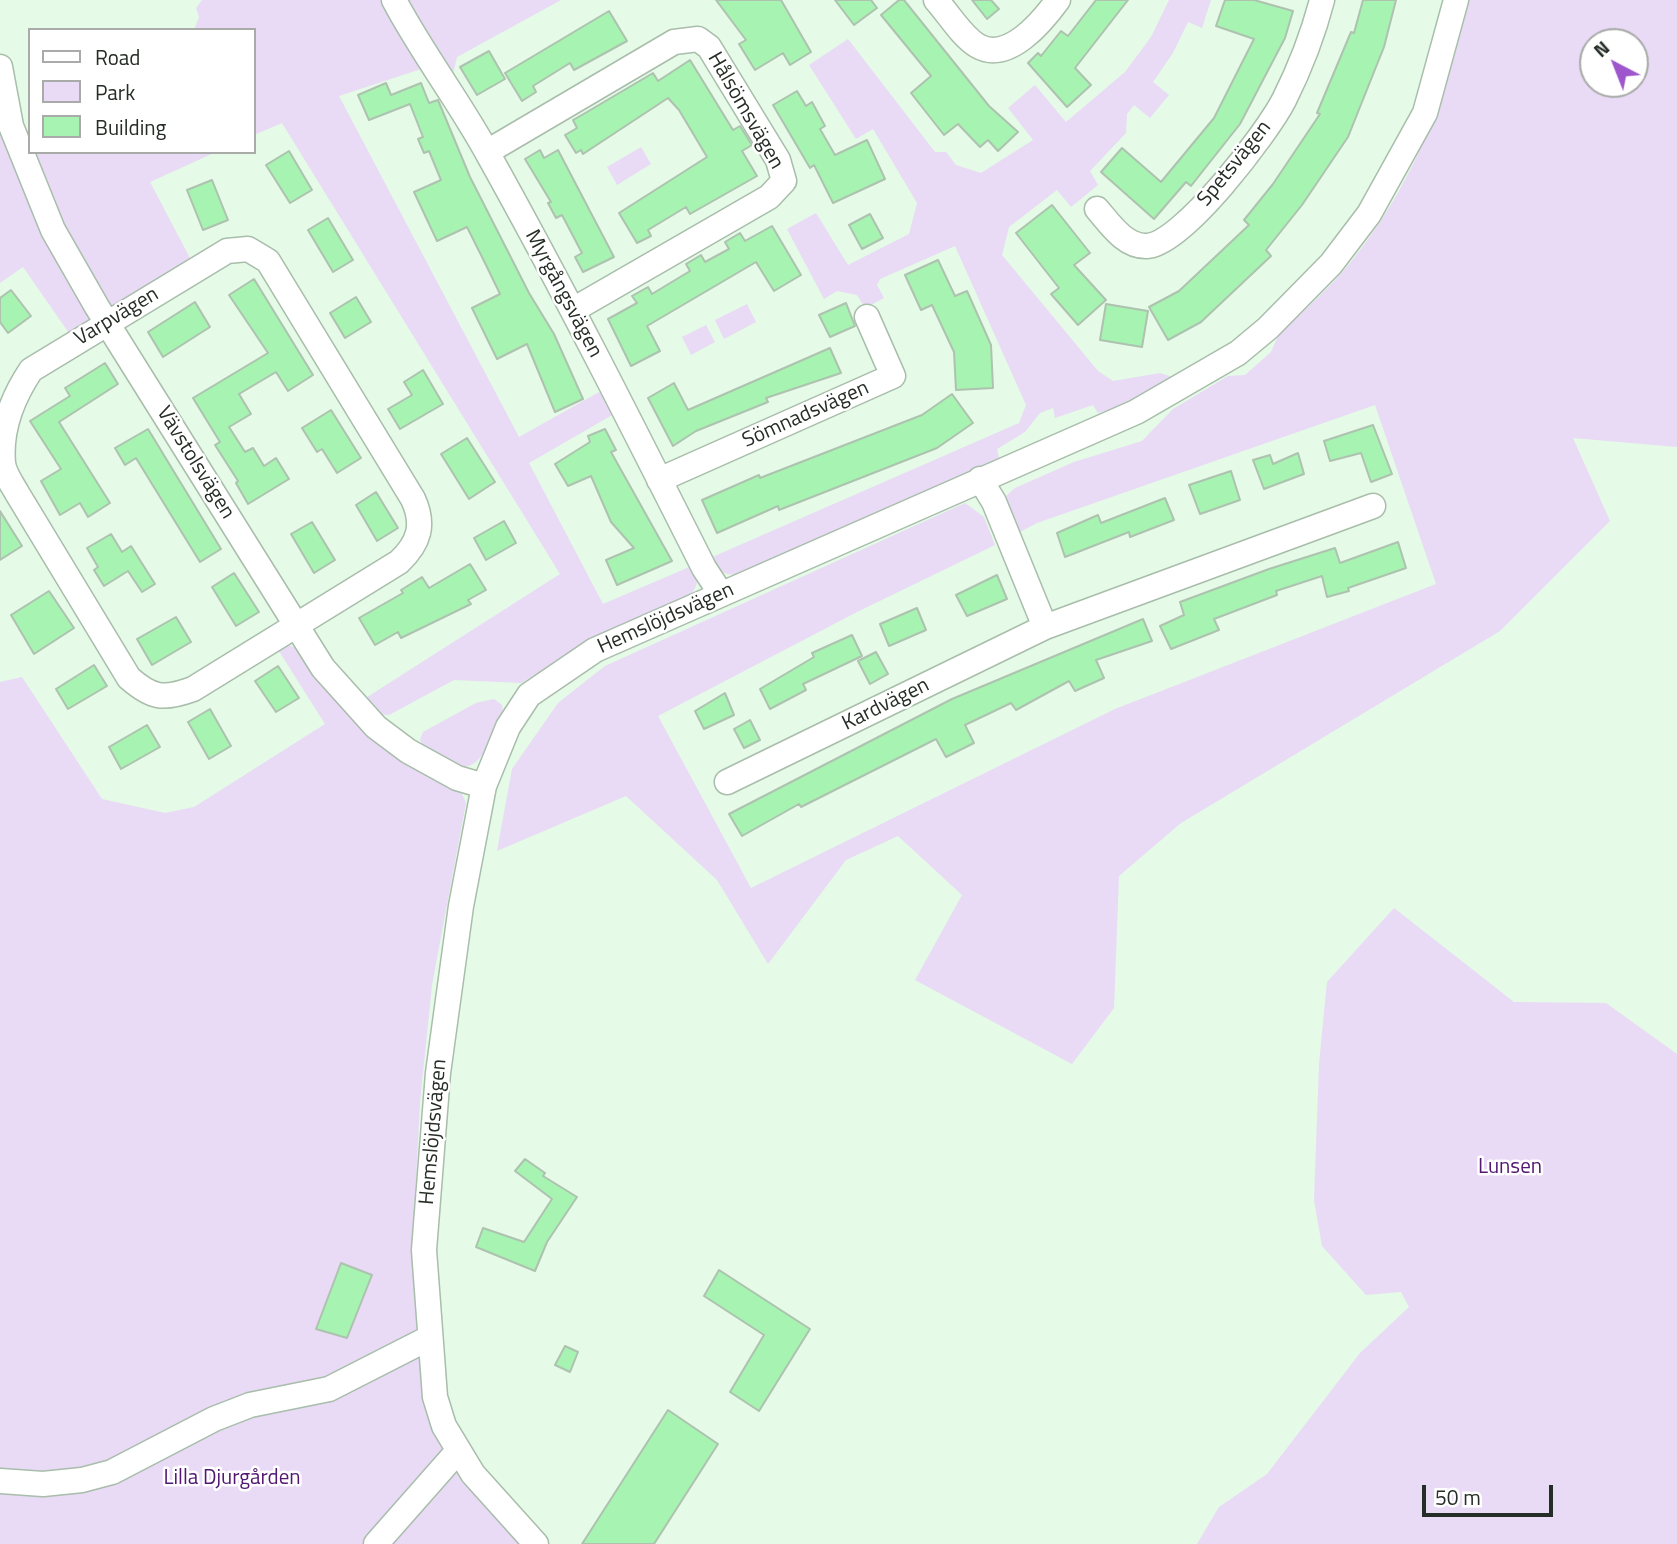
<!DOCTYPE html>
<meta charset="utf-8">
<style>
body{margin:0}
#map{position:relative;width:1677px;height:1544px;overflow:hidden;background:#e5fae7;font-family:"Titillium Web",sans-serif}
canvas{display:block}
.legend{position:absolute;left:28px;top:28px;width:228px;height:126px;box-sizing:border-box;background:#fff;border:2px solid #a8aba8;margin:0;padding:9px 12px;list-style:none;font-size:21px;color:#252d26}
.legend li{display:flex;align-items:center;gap:14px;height:35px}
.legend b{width:35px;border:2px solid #a8aba8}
.north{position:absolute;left:1579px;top:28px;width:70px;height:70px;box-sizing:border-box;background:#fff;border:2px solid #a8aba8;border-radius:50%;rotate:318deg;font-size:19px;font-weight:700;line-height:28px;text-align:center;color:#252d26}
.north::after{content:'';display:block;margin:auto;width:24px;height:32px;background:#9d56cb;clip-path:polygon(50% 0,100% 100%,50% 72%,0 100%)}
.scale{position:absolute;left:1422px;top:1485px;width:131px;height:32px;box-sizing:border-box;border:4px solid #252d26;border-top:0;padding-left:9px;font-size:21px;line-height:24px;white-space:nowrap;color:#252d26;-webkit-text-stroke:5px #fff;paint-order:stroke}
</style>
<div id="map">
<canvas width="1677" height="1544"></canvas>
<ul class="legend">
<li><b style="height:9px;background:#fff"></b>Road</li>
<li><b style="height:19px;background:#e9daf6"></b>Park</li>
<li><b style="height:19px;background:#a7f3b2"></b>Building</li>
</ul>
<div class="north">N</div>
<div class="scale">50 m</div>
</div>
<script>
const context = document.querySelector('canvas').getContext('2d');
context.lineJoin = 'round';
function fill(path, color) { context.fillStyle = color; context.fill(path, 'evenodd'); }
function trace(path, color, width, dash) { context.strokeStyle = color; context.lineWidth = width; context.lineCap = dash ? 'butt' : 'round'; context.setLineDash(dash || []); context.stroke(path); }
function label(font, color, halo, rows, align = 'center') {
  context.font = font + ' "Titillium Web",sans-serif'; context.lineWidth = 5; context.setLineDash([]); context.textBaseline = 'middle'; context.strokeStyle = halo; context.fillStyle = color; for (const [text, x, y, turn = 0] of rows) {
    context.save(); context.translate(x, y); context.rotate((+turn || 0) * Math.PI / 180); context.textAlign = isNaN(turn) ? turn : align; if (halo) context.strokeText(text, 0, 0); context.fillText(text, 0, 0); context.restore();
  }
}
fill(new Path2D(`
 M202,0H561L457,57L452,78L421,69L339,96L519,437L601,391L614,414L529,463L603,604L694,565C699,579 699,587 687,598L610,630L521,683L454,680L389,715L374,714L361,701L560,574L282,123L254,135V30H194L199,17L196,8Z
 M1169,0H1211L1202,28L1188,22L1173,53L1153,82L1169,95L1150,118L1134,105L1127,114L1126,133L1090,171L1098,185L1071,207L1057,190L1009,227L1002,255L1098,371L1113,381L1160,373L1179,379L1128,405L1098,413L1093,405L1055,418L1053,408L1040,413L1025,432L997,449L999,458L739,575C723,575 717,571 710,558L1019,423L1026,405L955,246L880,279L877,285L884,298L865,308L857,295L837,291L824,299L787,229L816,213L848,265L909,234L917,203L873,129L856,139L809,65L848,39L935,152H946L956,165L981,173L1033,140L1008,108L1035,85L1066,122L1125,72L1151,37Z
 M1468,0H1677V447L1573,438L1610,521L1500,631L1181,823L1119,876L1114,1008L1072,1064L915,980L962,895L898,836L846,860L768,964L717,880L626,796L497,851L512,769L558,703L605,666L965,503L984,517L995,545L857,612L658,716L751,888L1115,709L1436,584L1375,405L1037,523L1018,533L1005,505L1006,496L1015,488L1074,462L1142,441L1173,409L1228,376L1245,375L1271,352L1278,336C1306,308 1337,282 1360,250C1416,177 1450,89 1468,0ZM1593,42H1635V84H1593Z
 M0,129L4,142L30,141V152H216L150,182L191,260L69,333L23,267L0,283Z
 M641,147L651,164L617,185L607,167Z
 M747,304L756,322L724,339L715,320Z
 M706,325L715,342L691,355L682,337Z
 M284,644C312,649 323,687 341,707C373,745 418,767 461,792L466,803L432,985L420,1102L413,1239L421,1368L522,1544H0V682L22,677L102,799L165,813L194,807L325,724L277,648Z
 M494,699L502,705L503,713C492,737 479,783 445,762C434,755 425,752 420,740L423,732L476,703Z
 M1394,908L1514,1002L1606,1003L1677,1054V1544H1197L1219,1507L1267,1474L1360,1353L1409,1307L1401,1292L1366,1295L1322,1246L1314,1200L1319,1064L1327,982Z`), '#e9daf6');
const building = new Path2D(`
 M716,0H781L811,52L790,65L783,53L755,70L739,44L746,40Z
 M835,0H871L877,8L854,25Z
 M899,0H904L989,106L1018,132L998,151L988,140L980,147L958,124L944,135L911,93L931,76L881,15Z
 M972,0H991L999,9L987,19Z
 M1096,0H1128L1075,68L1091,85L1067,107L1028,63L1038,53L1041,56L1061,31L1068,36Z
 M1225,0H1254L1293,11L1285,38L1240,124L1191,186L1186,182L1154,219L1101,172L1122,148L1161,182L1214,118L1254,39L1216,26Z
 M1363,0H1396L1384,47L1348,137L1302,205L1266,250L1271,256L1201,322L1168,340L1149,307L1179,291L1249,225L1244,220L1273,184L1320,114L1317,113L1351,32L1354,33Z
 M609,11L627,41L574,70L570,63L533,86L536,92L522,101L505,73Z
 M489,51L505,79L477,95L460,67Z
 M690,60L733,130L740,126L752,145L742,151L757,176L690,214L686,207L648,230L651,236L637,243L619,213L707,157L679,110L668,98L583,154L581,150L576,153L565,135L577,128L573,120L587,112L653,73L658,81Z
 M386,83L391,95L421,83L429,103L438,100L470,177L529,293L554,334L583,399L555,412L527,344L497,359L472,308L500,294L486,265L467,227L437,241L414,192L441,180L429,151L424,153L418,139L423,137L410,104L369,120L358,95Z
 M797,91L806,106L812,102L825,126L820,129L835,155L867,140L885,179L833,203L814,165L810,168L773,105Z
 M540,150L544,158L558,150L614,257L583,272L575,257L582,253L562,215L556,218L548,203L551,202L525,159Z
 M289,151L312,190L290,203L266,165Z
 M212,180L228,220L203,230L187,190Z
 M1052,205L1090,253L1074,265L1106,300L1078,325L1051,294L1059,288L1016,233Z
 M870,214L883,238L862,249L849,225Z
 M328,218L353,260L333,272L308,230Z
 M772,226L801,275L774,291L756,262L647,326L660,351L631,366L608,319L637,303L632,296L648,287L652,294L690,271L686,264L701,255L705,262L729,249L725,242L740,233L745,241Z
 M938,260L955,296L967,291L991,345L993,388L956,390L954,352L932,305L921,310L905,275Z
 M254,279L313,375L288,391L276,372L239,394L251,414L229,427L245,452L253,448L264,466L276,458L289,479L248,504L236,483L238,481L215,445L220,442L193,398L268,353L229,295Z
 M11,290L31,316L8,333L0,322V298Z
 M356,297L371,322L345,338L330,313Z
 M195,302L210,327L163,357L148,332Z
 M846,303L855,326L830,337L819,315Z
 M1106,304L1148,311L1142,347L1100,340Z
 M830,348L841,373L766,398L768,402L696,431L673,446L648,398L674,383L688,410Z
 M105,363L118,384L59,422L110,503L88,517L80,503L60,515L41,481L61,469L30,421L70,396L65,388Z
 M423,370L443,404L400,429L388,409L412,395L404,382Z
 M952,394L973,423L937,448L779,510L778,506L717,533L702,500L759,475L760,478L922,415Z
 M331,410L361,458L337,473L322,449L317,452L302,428Z
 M1373,425L1392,474L1371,482L1361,453L1330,461L1324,441Z
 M148,429L221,549L200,562L136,458L125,465L115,448Z
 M605,429L616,450L611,452L672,561L617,585L606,560L634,548L611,522L591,476L568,486L555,464L590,442L588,436Z
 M467,438L495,482L469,499L441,454Z
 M1298,453L1304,474L1264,489L1253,460L1270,455L1273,464Z
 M1231,471L1240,500L1200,514L1189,485Z
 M376,492L398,528L377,541L356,505Z
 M1165,498L1174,520L1130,537L1129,532L1065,557L1057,533L1098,515L1101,523Z
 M0,511L22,546L0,560Z
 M504,521L516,543L486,560L474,538Z
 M312,522L335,560L314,573L291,534Z
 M111,534L122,552L131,546L155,584L142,592L128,571L104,586L94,570L98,567L87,548Z
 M1398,542L1406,568L1348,588L1349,591L1327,597L1322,576L1276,591L1277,595L1214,619L1219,630L1171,649L1160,626L1184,615L1180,602L1269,569L1335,548L1340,563Z
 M470,564L486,590L468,600L471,604L401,638L398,632L375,645L359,618L403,593L401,590L422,577L429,588Z
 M234,573L259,612L236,626L212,587Z
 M997,575L1007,599L967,616L956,595Z
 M49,591L74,628L34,654L11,615Z
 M917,608L926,630L889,646L880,624Z
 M176,617L191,642L152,665L137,639Z
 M1143,619L1152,641L1096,660L1104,678L1075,691L1069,681L1016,710L1011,703L965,725L974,743L946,757L936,739L801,807L799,804L742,836L729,814L952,699Z
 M852,635L862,656L803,684L806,690L770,709L760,689L814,657L812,653Z
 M876,652L888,674L870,684L858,661Z
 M94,665L107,686L68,709L56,689Z
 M278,666L299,698L276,712L255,681Z
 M725,693L734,715L704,729L695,711Z
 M210,709L231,746L209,759L188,722Z
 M750,720L760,740L744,748L734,729Z
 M147,725L160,747L121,769L109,747Z
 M525,1159L545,1173L543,1176L577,1197L547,1242L535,1271L476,1247L483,1228L524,1242L552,1199L515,1171Z
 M341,1263L372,1275L347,1338L316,1329Z
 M719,1270L810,1329L759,1411L730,1392L764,1335L704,1296Z
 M565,1346L578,1352L570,1372L555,1365Z
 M668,1410L718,1444L654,1544H582Z`);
fill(building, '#a7f3b2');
trace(building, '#adc2af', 2);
const minor = new Path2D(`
 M394,0C422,53 459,101 488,154C564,290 634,429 704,568L721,594
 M936,0C948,13 962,37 978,46C1008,63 1042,22 1058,0
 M0,67L11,126L53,230L97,307L323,668L376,727L408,751L457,778L484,786
 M487,152L674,42L698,39L709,47L778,160L784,181L769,197L573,310
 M1097,209C1110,224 1125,247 1147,246C1183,244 1267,133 1284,100C1300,68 1313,35 1322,0
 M248,249L268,261L413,499C425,525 419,543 399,562L193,689C163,700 152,698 129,678L17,493C12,484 4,473 3,463C0,429 13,397 31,370L227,251Z
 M980,479L994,502L1045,627
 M659,480L893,376L867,317
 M727,782L1045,627L1373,506
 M0,1481L43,1484L82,1480L112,1472L214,1419L250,1405L329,1389L429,1338
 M376,1544L457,1452
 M536,1544L473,1474L444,1426L435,1397L424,1250L438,1073L461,906L484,786L508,727L529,695L595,650L1136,412L1238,353L1268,328L1331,264L1369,214L1425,113L1456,0`);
trace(minor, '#a8bdaa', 27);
trace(minor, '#fff', 24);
label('21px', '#252d26', '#fff', [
 ["Hålsömsvägen",745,111,60],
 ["Spetsvägen",1235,164,-51],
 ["Myrgångsvägen",563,294,62],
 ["Varpvägen",117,317,-31],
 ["Sömnadsvägen",806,415,-24],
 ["Vävstolsvägen",195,463,58],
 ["Hemslöjdsvägen",666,619,-24],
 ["Kardvägen",886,705,-26],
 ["Hemslöjdsvägen",434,1132,-85]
]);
label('21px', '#511771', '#fff', [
 ["Lunsen",1510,1168],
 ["Lilla Djurgården",232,1479]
]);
</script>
